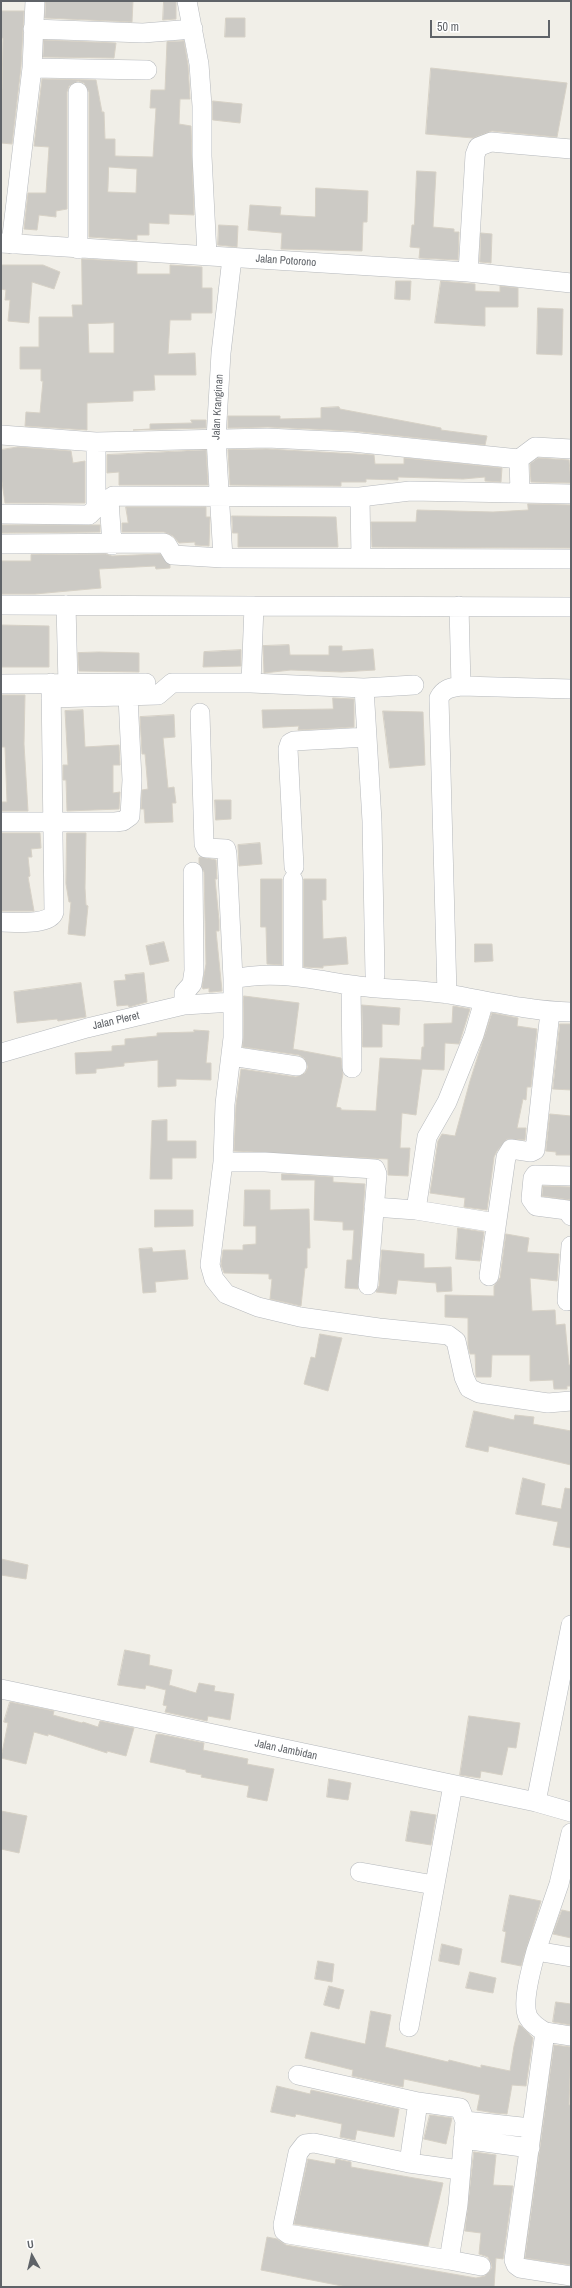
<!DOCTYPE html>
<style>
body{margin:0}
#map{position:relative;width:572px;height:2288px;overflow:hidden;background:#f1efe8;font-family:"Archivo Narrow",sans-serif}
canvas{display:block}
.frame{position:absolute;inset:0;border:2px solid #5f6368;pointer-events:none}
.north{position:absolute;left:12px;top:2236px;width:40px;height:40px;-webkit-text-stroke:3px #fff;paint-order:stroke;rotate:352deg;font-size:11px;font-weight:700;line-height:16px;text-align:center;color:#5f6368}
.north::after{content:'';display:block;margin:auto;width:14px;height:18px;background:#5f6368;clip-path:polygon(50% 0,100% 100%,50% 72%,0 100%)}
.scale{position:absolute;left:430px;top:20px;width:120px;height:18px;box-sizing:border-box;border:2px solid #5f6368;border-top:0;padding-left:5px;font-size:12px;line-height:14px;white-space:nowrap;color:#5f6368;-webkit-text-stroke:3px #fff;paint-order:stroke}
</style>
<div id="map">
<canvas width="572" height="2288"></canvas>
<div class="frame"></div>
<div class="north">U</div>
<div class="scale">50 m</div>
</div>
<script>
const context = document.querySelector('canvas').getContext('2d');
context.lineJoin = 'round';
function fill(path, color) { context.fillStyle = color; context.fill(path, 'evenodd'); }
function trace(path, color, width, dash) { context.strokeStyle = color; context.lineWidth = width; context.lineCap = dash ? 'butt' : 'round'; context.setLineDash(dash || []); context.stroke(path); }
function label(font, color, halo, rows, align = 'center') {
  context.font = font + ' "Archivo Narrow",sans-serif'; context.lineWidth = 3; context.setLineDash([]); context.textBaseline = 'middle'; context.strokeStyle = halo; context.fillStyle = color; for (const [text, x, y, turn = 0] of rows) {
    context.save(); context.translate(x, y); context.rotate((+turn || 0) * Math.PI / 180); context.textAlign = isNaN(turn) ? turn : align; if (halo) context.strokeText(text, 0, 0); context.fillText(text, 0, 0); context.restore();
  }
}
const building = new Path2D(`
 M46,1H133L132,22L45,18Z
 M164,1H176V19L163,20Z
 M1,11H24L21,67L12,144L1,143L3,38H1Z
 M226,18H245V37H225Z
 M44,40L116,43L114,58L43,57Z
 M184,41L188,65L190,99H180L179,124L191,126L194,215L169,214V224L149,223V235H137V240L89,237V92L84,83L78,81L69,86L67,92V209L56,211V217L39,215L37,230L24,229L28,193H46L49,147L34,146L42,79L96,80L102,112H104L105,139H115V156L153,157L156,108H150L151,90H165L167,42ZM109,167L137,169L136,193L108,192Z
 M431,68L567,83L557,137L492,131L473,138L426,134Z
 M213,101L242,104L240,123L213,120Z
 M417,171L436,172L433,227L454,229V232H459L458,260L419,258L420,248L410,247L412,225H414Z
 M316,188L368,191L367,222H363L362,251L281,249L282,233L248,230L250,205L281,207L280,215L315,217Z
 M219,225L238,226L237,247L218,245Z
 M481,233L492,234L491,263L480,262Z
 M82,259L137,262V274H170V265L202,267V288H212V313H191V320H170L168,354L195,353L196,375H154L155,390L133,391V401L87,403V430L25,426L26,412L40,413L43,381H41V369H20V347H39V317H73L72,305H82ZM114,323V353H89L88,324Z
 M1,265H43L60,272L54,289L32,282L29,323L8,321L10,300H5L6,290L1,289Z
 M396,281H411L410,300L395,299Z
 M441,281L475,284V291L500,292V286L518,288V307H485V326L435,323Z
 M538,308L563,309L562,355L537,354Z
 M339,407L340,409L441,428V430L487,436L485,445L353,431L268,427L228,428V416H280V419L321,418V408Z
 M191,420H206V428L133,430L150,429V424L192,423Z
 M18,447L71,451L73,463L85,461V503H5L1,475V450Z
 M267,449L374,455L375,464H404V458L502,468L501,482L485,481V477L463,479L398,477V480L366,479V482H341V486L230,485L228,450Z
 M206,450L208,485H119V472L107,473V455Z
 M538,458L569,460L571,483L531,482L530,464Z
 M528,504L571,505V548L372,547L371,522H416L417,510L493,512L528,510Z
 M126,507H206V517H210L209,546L195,545V542L179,543L173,536L164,532H122V523H128Z
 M232,516L336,517L338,547H238V533H233Z
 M1,525H100V532L1,533Z
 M106,554L112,556L160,554L170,565V568L156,569L155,566L99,569L101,588L35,594H1V561H31V555Z
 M1,625L49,626V667H1Z
 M289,645L290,655H329V646H342V651L373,649L375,670L341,672L291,670L264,673L263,646Z
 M241,650V666L203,667L204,652Z
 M99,652L139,653V672L79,671L78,653Z
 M1,695H25L24,744L28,811H1V802H7L5,747H1Z
 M333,698L354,699V727L298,730L299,726L263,728L262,710L333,709Z
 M83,710L85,747L119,745L120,765H113V793L120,792L119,809L67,811L66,780H63V765H68L65,711Z
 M383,711L423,712L425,765L390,768Z
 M174,715L175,737L163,738L168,788L174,787L176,803H172L173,822L145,823L144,809H141L142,790L148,789L145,754H142L140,717Z
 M215,800H231V819L216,820Z
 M1,833H40L41,848L31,849L32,857H28L30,876L28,877L34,911H1Z
 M67,833H86L85,888L86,905L88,906L85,936L68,934L71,902H69L66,884Z
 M260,843L262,864L239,866L238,845Z
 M201,857L216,860L217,879H215L219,920V931H216L222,991L212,992H209V988L203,989L202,987L206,964L204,872L199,863V858Z
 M261,879H282V965L267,964L266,927H261Z
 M304,879H326V900H322L323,939L346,937L348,964L323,966V968L304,967Z
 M164,942L169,961L150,965L146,946Z
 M475,944H492L493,961L475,962Z
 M144,973L147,1002L129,1007L128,1005L117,1006L114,981L126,980L125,975Z
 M81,983L86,1017L58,1021L57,1019L17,1023L14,992Z
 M244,996L299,1003L293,1049L341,1058L343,1074L336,1107L341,1108V1110L376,1111L380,1058L421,1060L422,1047H424V1024L452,1023L453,1006L470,1009L459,1044L445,1043L444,1070L422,1069L416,1115L402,1113L400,1148H410L408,1176L388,1175V1159L234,1151L236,1105L241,1069L296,1077L305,1073L308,1067L304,1058L299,1055L243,1047Z
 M362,1005L400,1008L399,1025L382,1024V1047H363Z
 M492,1013L518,1018L517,1026L537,1029L531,1087H527L526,1100L523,1099L517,1128H526L525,1140L507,1139L497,1151L494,1157L487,1210L464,1207L465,1198L430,1193L438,1141L442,1134L455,1136L470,1081Z
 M560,1024H571V1090L553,1089Z
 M194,1030L209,1031L206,1063H211V1080L176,1079V1086L158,1087V1060L124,1063V1066L96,1069V1073L76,1074L75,1053L112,1051V1046L125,1045V1039L157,1036V1033L194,1032Z
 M550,1114L571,1116V1155H556V1152L546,1151Z
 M167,1120V1141H196V1158H172V1179H150L152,1121Z
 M282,1174L333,1177V1182L365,1184L358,1289L345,1288L347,1260H352L354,1230H343V1222L314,1220L315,1180H282Z
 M543,1186L571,1187V1200L542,1196Z
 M245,1190H270V1210L309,1209L310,1248H307V1268H305L301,1306L270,1299L272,1279H269V1274L224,1273L221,1265L223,1250H243V1245L256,1244V1226H244Z
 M155,1210H193V1226L155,1227Z
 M458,1228L484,1232L480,1261L456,1259Z
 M506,1234L529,1238L527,1252L559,1254L557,1281L530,1278L532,1311L555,1310L556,1325L565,1324L569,1365H571V1386H567V1389H554L553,1380L530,1381V1355H492L491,1377H476L475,1354H470L468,1346V1318L445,1317V1295L494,1296V1286L500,1278Z
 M152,1248L153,1252L185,1250L188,1279L155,1282L156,1292L143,1293L139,1249Z
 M382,1250L424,1254V1268L451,1267L452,1291L437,1292L436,1283L398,1280L396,1294L376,1292L379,1286Z
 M320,1334L342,1338L328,1391L304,1384L311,1357L315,1358Z
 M474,1411L514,1420L515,1415L534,1417L533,1424L571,1431V1465L489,1446L488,1452L466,1447Z
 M523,1478L545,1484L541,1505L561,1509L565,1488L571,1489V1548L553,1545L558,1522L516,1514Z
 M1,1559L28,1565L26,1579L1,1575Z
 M125,1650L150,1655L149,1665L172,1670L169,1685L196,1693L199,1683L215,1686L214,1691L234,1694L230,1720L208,1716L207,1721L165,1712L167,1706L163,1705L166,1690L146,1685L145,1689L118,1685Z
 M10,1702L54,1711L53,1715L82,1723L83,1722L98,1727L100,1721L134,1728L126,1756L107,1751V1753L48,1734V1736L34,1732L26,1764L1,1758L8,1723L4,1722Z
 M469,1716L520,1723L516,1748L508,1747L502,1775L481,1771L480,1778L460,1775Z
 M159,1734L204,1743L203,1750L248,1759L247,1764L274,1769L267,1801L247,1797L249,1786L201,1777L202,1775L186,1772V1770L150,1762L156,1735Z
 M329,1779L351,1783L348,1800L327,1797Z
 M1,1811L27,1816L19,1853L1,1849Z
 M411,1811L436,1815L431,1845L406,1841Z
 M510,1895L541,1901L521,1966L501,1962L506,1932L503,1931Z
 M562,1910L571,1912V1938L553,1934Z
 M442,1944L462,1949L459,1965L439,1961Z
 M318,1961L334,1964L332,1982L315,1979Z
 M470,1972L496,1978L493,1993L466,1988Z
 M329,1986L344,1990L339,2009L324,2005Z
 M556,2002L571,2004V2025L553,2022Z
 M371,2011L391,2015L385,2047L448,2062L449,2060L481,2068V2065L510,2071L514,2046L519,2025L521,2026L533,2038L526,2086L512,2085L507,2114L494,2113L477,2110L480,2095L404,2079L403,2087L352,2076L353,2070L305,2058L311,2032L365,2044Z
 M554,2045L571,2047L569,2105H571V2265L525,2258Z
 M277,2086L310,2094L311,2090L399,2109L394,2137L357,2130L355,2140L340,2137L342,2124L296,2114L295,2117L271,2112Z
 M430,2115L452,2118L446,2144L424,2139Z
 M474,2152L496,2155L493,2185L513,2186L503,2259L496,2258L494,2287H347L261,2270L267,2237L277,2239L286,2245L476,2278L485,2276L492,2268L491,2263L488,2257L479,2254L481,2233L465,2231Z
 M308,2159L335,2164L336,2159L351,2162V2167L443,2183L428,2246L294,2224Z`);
fill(building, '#cccac5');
trace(building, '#d6d1c6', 1);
const minor = new Path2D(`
 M187,1L199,64L202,106V156L207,255
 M33,29L143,33L193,29
 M32,68L147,70
 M78,92V249
 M1,243L468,272L571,283
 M11,244L32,68L35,1
 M468,272L475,155L478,147L491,142L571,149
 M1,435L96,442V508L89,515L1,514
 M96,442L267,438L352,442L519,459L535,447L571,449
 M519,459L520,493
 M360,497L361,558
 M1,544L164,543L167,545L173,555L223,558L571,559
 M112,545L109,500L113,496L360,497L410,491L571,494
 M223,558L216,439L221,353L232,258
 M1,605L254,606L251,683
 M66,605L68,684
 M254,606L571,607
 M459,606L461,686
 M1,684L146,683
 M364,688L367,737
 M51,698L158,695L172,683H251L364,688L414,685
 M200,713L204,844L206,848L226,849L227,854L233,979
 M1,822H115L123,821L130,816L132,780L128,696
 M294,867L288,749L290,743L294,741L367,737L372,821L375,975
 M1,922C13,922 50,926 54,912L51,683
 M293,976V880
 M351,985L352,1068
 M447,994L439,698C444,688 451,688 461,686L571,689
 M484,1001L474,1035L447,1102L427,1137L416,1210L496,1223
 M184,1005V993L192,984L194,971L193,872
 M571,1012C529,1011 489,1001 448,994C416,989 383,990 351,985C310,979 274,970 233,979V1038L225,1104L223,1162L210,1265L214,1279L226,1294L258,1307L300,1317L379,1328L448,1335L456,1341L464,1377L469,1388L479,1393L548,1403L571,1401
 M1,1053L87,1028L184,1005L233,1002
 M231,1056L297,1066
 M223,1162H265L375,1169L377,1174L368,1285
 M571,1176L535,1175L533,1178L531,1199L536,1206L567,1210L571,1216
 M374,1207L416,1210
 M489,1276L506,1157L511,1149L531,1152L535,1150L550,1012
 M567,1301L571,1246
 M1,1689L536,1802L571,1812
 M536,1802L571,1625
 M571,1833L559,1884L536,1951L571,1957
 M360,1872L434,1885
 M536,1951C532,1967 521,2002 528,2017C532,2024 538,2028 545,2032L514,2260L516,2265L520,2268L571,2276
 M409,2027L453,1785
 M545,2032L571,2036
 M298,2075L418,2102
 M465,2121L531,2128
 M463,2139L530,2148
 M409,2163L418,2102L460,2108L465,2121L458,2205L449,2260L481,2266
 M449,2260L288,2234L284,2231L283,2225L298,2153L305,2144L314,2143L409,2163L460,2170`);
trace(minor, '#b5b8bc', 20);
trace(minor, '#fff', 19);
label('11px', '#5f6368', '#fff', [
 ["Jalan Potorono",286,261,4],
 ["Jalan Kranginan",218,407,-87],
 ["Jalan Pleret",116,1021,-13],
 ["Jalan Jambidan",286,1750,12]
]);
</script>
